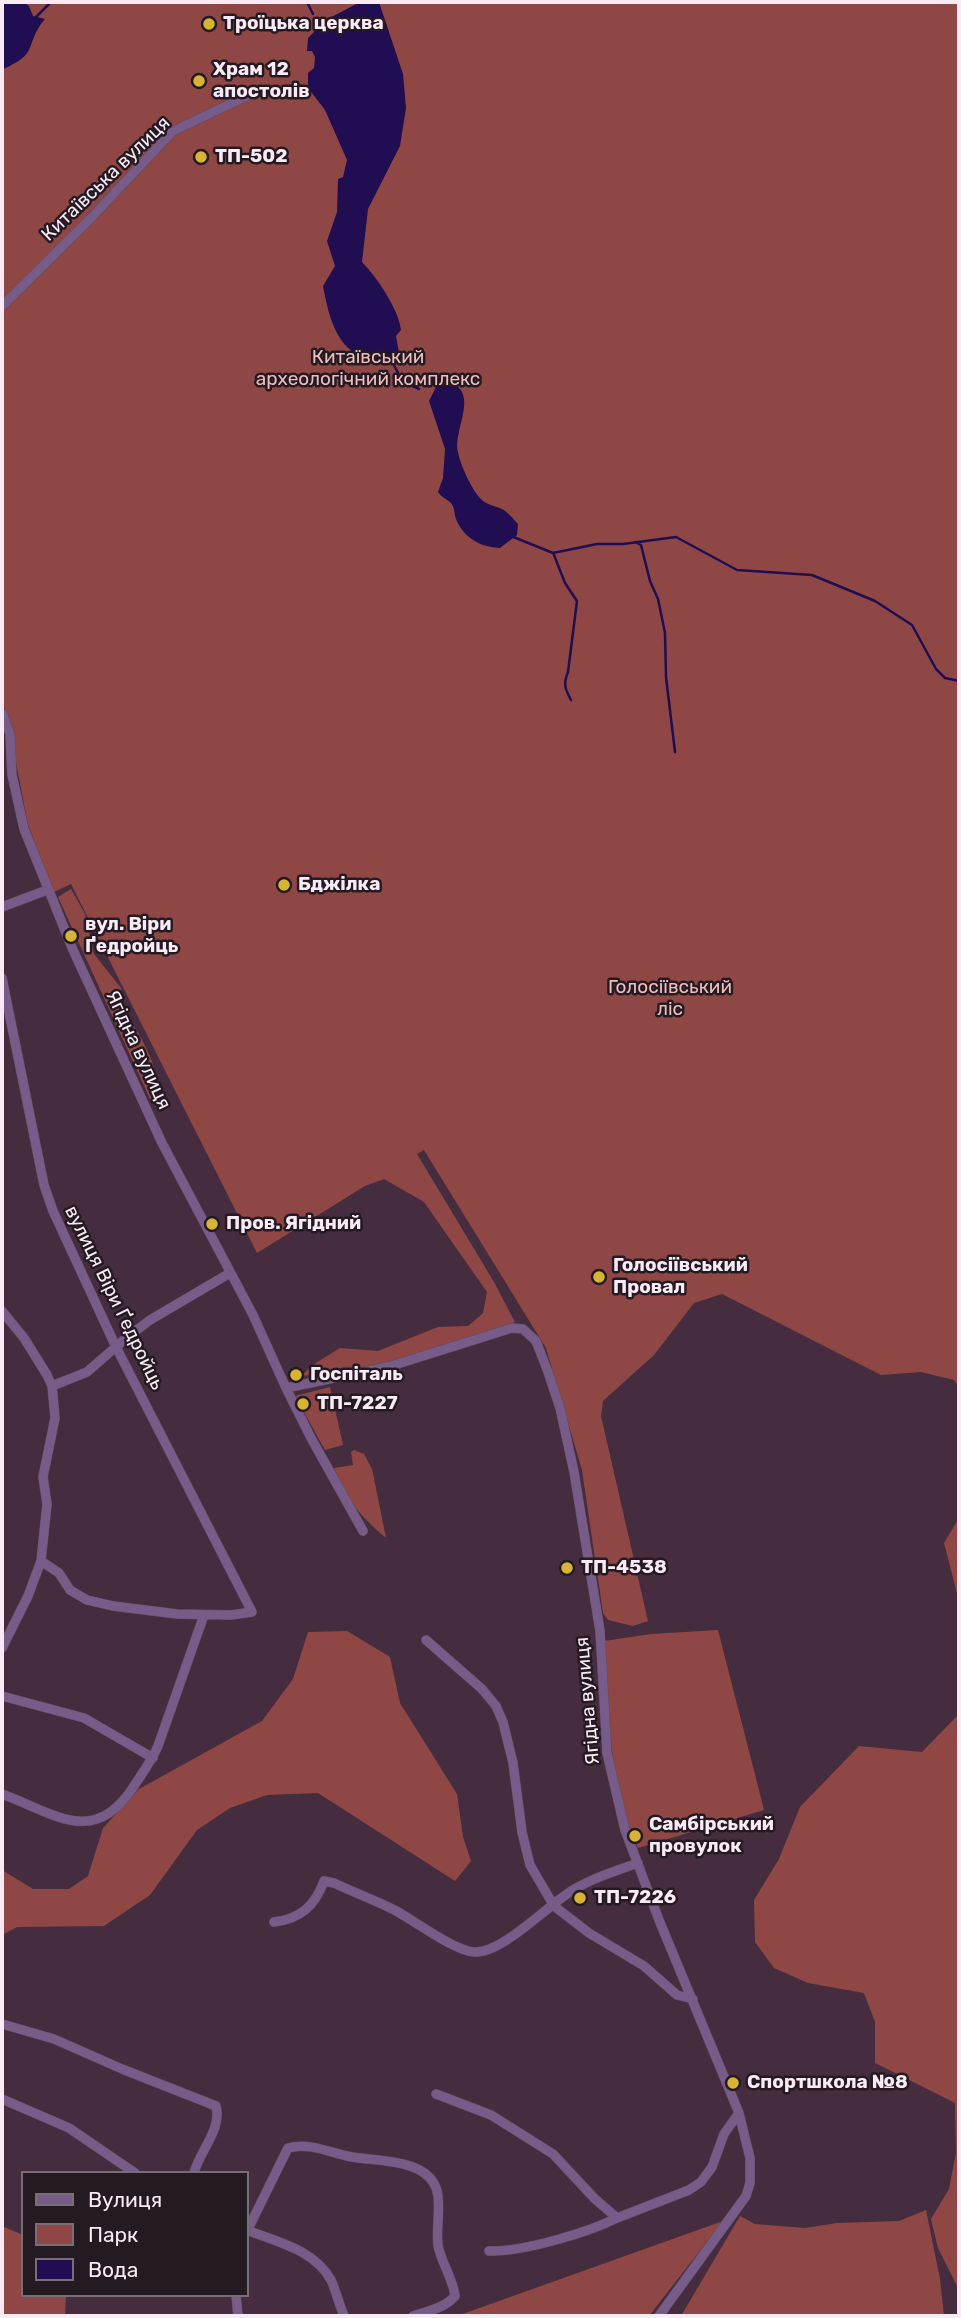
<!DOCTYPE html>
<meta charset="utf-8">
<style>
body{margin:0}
#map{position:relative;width:961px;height:2318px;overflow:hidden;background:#452d3f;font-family:Rubik,sans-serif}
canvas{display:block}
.frame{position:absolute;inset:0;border:4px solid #f9eaf5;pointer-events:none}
.legend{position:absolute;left:21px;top:2171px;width:228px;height:126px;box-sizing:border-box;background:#241a22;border:2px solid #796d76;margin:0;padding:9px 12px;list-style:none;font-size:21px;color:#f9eaf5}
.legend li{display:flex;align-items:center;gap:14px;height:35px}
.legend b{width:35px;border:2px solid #796d76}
</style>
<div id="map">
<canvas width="961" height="2318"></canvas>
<div class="frame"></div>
<ul class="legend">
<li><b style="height:9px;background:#775b88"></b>Вулиця</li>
<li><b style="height:19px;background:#8f4746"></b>Парк</li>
<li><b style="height:19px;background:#210d51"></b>Вода</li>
</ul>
</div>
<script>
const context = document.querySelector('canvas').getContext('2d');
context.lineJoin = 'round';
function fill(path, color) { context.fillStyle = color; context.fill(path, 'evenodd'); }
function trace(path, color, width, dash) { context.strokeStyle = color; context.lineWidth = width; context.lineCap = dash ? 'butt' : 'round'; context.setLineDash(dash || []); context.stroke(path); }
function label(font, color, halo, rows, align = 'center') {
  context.font = font + ' Rubik,sans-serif'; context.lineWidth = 5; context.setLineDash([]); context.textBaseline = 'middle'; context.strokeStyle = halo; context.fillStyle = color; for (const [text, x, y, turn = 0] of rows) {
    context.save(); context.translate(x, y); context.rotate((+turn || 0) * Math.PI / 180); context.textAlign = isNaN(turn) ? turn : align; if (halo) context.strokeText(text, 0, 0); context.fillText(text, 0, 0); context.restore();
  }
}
fill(new Path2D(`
 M2,2H959V1387L954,1380L921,1372L881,1375L722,1294L694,1303L654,1355L603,1401L601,1416L648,1621L633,1626L608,1620L603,1613L582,1470L546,1348L424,1150L417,1154L494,1282L515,1322C450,1352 373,1367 302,1376L311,1366L340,1348L378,1351L438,1327L468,1326L483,1313L487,1292L424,1202L384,1179L365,1186L257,1253L71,884L54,892L28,825L7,715L2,701Z
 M71,889L85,914L94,954L121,988L123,1001L121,1007C134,1024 158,1063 157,1085C157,1090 153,1097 151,1101L58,897Z
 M330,1387L343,1445L325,1450L295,1396Z
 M354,1450L364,1454L372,1469L386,1538C362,1517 344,1499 334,1468L353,1465L351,1452Z
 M959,1518V1601L944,1543Z
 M718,1630L764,1810L638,1848C609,1791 608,1704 604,1641L651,1634Z
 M347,1631L390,1657L400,1703L457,1794L463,1837L471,1861L455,1881L318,1793L267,1795L230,1808L197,1830L150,1895L104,1926L17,1927L2,1935V1870L33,1889H69L88,1876L103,1828L139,1789L262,1721L293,1679L308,1632Z
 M959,1714V2290L938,2248L931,2219L949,2189L956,2153L955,2103L875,2063V2022L864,1993L808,1983L774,1968L755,1942L754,1900L779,1859L800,1807L859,1746L922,1752Z
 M926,2210L940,2279L944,2316H681L740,2216L755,2224L805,2228L837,2223L899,2221Z
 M723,2221L649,2316H457Z
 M2,2226L23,2235V2295H66L65,2316H2Z`), '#8f4746');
fill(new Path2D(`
 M2,2H24L29,6L33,16L45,19C36,29 34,38 29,50C24,60 11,65 2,70Z
 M360,2H379L403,74L406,108L400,146L368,209L362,262C377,277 399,310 401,330L396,336L399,353L394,364C384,360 372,360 361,356C335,346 328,312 323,286L335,266L327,241L337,212L338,179L343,177L347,160L325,110L308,88V73L314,68L315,57L312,51H307L308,38L326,20Z
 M446,380C482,392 453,427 458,452C460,464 472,491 482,500C487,505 496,506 502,509C508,512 513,519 518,524L517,535L500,548C480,547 464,538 456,519C454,514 455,508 451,503C447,499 442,498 438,492L443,478L445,449L429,401L436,387Z`), '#210d51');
trace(new Path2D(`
 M307,2L313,14
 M34,19L51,2
 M393,363L402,381L419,389
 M511,536L553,553L597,544H623L676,537L737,570L812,575L875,601L912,625L936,669L945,678L959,681
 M635,542L641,545L650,581L658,599L665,633L666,677L675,752
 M554,555L565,583L577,601L568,672C563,684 565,689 571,700`), '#210d51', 2.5);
const street = new Path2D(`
 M2,306L90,219L173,131L247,96
 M2,713L10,734L12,775L24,829L73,950L162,1143L253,1315L286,1388L391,1366L512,1328L523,1329L536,1341L548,1372L560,1408L574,1472L600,1631L607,1753L625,1830L659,1920L739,2113L750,2158V2183L746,2196L659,2316
 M2,907L47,890
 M2,978L44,1185L53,1211L116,1347L252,1612L231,1615L177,1614L113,1606L87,1600L70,1590L59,1573L41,1561
 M2,1311L24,1338L47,1375L52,1386L55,1418L43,1477L47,1504L41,1561L28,1596L2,1648
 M52,1386L87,1372L125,1339L150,1320L230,1273
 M286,1388L311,1438L363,1531
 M426,1640L482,1689L496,1706L503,1722L513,1763L522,1832L530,1865L554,1906L589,1933L644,1966L677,1995L693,1999
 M2,1696L84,1718L153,1758
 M2,1794C54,1813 93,1847 132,1789C141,1775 151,1762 158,1746L204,1615
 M274,1922C300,1919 315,1906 324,1881L334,1883C355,1893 378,1901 398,1912C416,1922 455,1951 474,1952C502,1954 549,1904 573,1890C593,1878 615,1871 638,1863
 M2,2024L54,2039L122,2069L216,2106C222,2130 200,2150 194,2173
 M436,2094L491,2115L553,2154L595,2199L617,2218L689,2190L701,2182L712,2167L724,2134L739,2113
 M2,2099L69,2128L135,2173
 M247,2230C276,2242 314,2249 331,2280C336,2291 339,2304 344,2316
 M247,2231L288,2148C310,2142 330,2153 352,2157C380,2162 433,2158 438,2196C440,2214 436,2230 438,2245C441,2263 453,2278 455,2296C445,2308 428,2311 413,2316
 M489,2251C522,2252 587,2233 617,2218
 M236,2295L238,2316`);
trace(street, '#624b5c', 10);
trace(street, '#775b88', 9);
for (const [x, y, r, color] of [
 [209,24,7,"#d7b434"],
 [199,81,7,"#d7b434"],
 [201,157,7,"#d7b434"],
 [284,885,7,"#d7b434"],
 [71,936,7,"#d7b434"],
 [212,1224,7,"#d7b434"],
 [599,1277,7,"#d7b434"],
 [296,1375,7,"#d7b434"],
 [303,1404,7,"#d7b434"],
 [567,1568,7,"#d7b434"],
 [635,1836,7,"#d7b434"],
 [580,1898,7,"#d7b434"],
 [733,2083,7,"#d7b434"]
]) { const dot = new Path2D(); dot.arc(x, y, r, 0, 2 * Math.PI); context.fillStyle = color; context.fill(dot); trace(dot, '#241a22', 2.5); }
label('bold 19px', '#f9eaf5', '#241a22', [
 ["Троїцька церква",223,24],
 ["Храм 12",213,70],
 ["апостолів",213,92],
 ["ТП-502",215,157],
 ["Бджілка",298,885],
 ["вул. Віри",85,925],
 ["Ґедройць",85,947],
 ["Пров. Ягідний",226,1224],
 ["Голосіївський",613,1266],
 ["Провал",613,1288],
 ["Госпіталь",310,1375],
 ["ТП-7227",317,1404],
 ["ТП-4538",581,1568],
 ["Самбірський",649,1825],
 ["провулок",649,1847],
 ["ТП-7226",594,1898],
 ["Спортшкола №8",747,2083]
], 'left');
label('19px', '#f9eaf5', '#241a22', [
 ["Китаївська вулиця",106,179,-44],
 ["Ягідна вулиця",138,1050,65],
 ["вулиця Віри Ґедройць",114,1298,64],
 ["Ягідна вулиця",588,1701,-95]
]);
label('19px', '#efbebb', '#241a22', [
 ["Китаївський",368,358],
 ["археологічний комплекс",368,380],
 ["Голосіївський",670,988],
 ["ліс",670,1010]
]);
</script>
